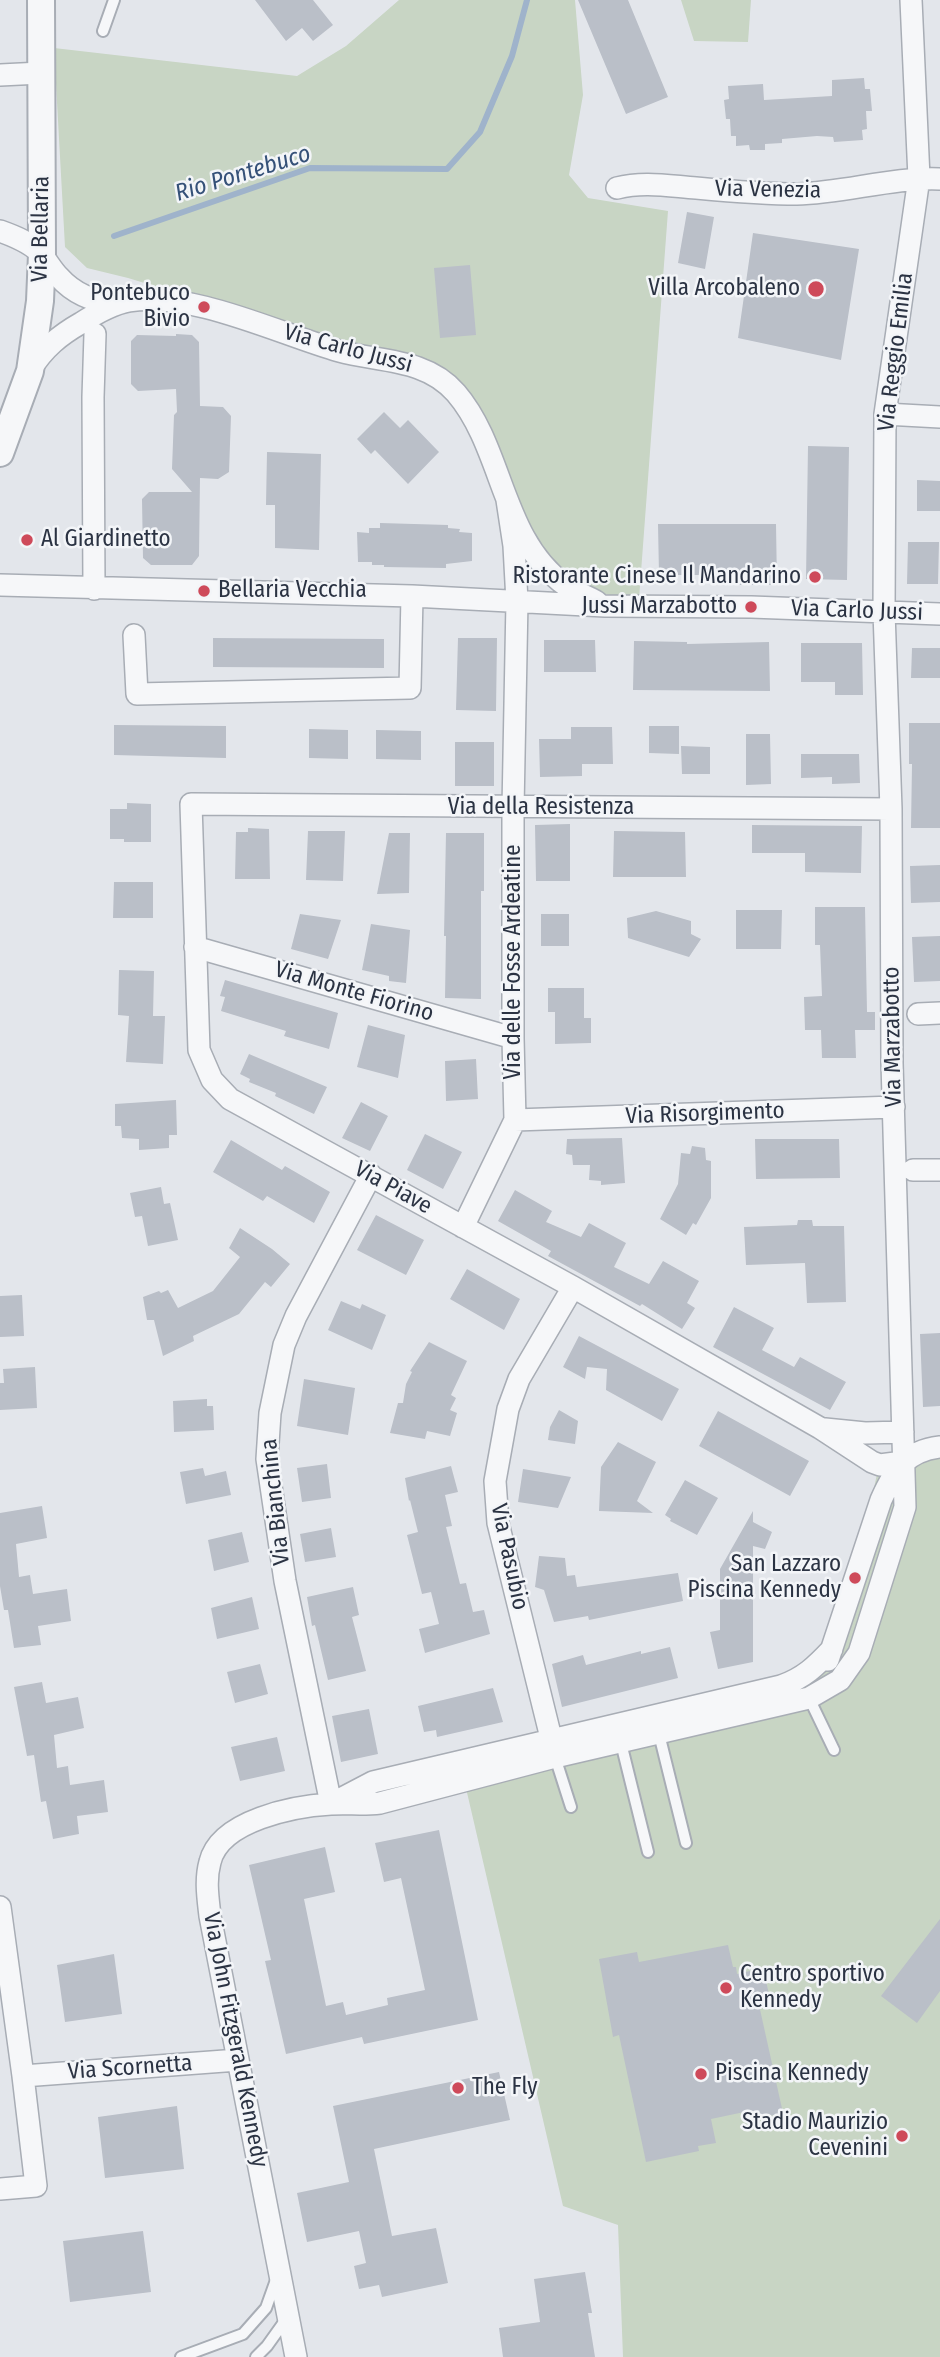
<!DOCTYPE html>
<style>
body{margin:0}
canvas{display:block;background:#e3e6eb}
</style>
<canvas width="940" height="2357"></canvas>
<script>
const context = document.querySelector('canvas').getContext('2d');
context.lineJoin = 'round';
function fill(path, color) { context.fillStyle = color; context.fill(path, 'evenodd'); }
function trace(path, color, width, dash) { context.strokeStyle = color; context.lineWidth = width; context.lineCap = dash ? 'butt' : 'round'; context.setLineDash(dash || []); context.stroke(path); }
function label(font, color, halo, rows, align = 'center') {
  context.font = font + ' "Fira Sans Condensed",sans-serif'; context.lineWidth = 5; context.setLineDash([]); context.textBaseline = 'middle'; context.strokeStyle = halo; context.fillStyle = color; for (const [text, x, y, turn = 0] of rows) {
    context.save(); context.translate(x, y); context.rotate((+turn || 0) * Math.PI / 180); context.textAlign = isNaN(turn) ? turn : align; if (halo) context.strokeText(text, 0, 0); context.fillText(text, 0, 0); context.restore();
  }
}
fill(new Path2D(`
 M399,0H575L583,95L569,175L588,198L668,211L639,599L576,590L550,563L525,515L500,448L476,410L380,349L309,333L128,278L87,268L65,247L54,48L297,76L346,46Z
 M681,0H751L748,42L694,41Z
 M940,1446V2357H623L618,2225L563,2206L462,1771L807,1682L855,1578L877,1474Z`), '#c8d5c4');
trace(new Path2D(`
 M114,236L310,168L447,169L480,132L512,56L527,0`), '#9fb3cb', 6);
fill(new Path2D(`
 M255,0H313L333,25L313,41L302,28L286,41Z
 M578,0H628L668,97L626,114Z
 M864,78L865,89H870L872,111H866L867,129L862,130L863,140L834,142L833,137L817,136L782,139V143L765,144V150H750L749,145L736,146V136H731L730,119H726L724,100L729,99L728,86L763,84L764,100L832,96V80Z
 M687,212L714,217L705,269L678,263Z
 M753,233L859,249L841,360L738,338Z
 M470,265L476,335L440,338L434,268Z
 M176,334L192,335L199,342L200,406L223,407L231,416L229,472L218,479L200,478L199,556L192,565H151L143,558L142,499L149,492H192L172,469L174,415L177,412L176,389L138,391L131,384V341L137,335L176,336Z
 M384,412L400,428L408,420L439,452L408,484L375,450L371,454L357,439Z
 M808,446L849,447L847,580L806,579Z
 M267,452L321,454L319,550L275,548V505H266Z
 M917,480L940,481V511H917Z
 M380,523L448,525V528L460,529L459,532L472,533V561L446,564V568L384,567V565H372V562H358L357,532L369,533V528H380Z
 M658,524H776L777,585H724V575H659Z
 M908,542H939L938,584H907Z
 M213,638L384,639V668L213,667Z
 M458,638H497L496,711L456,710Z
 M544,640H595L596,672H544Z
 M634,641L687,642V644L769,642L770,691L633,690Z
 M801,643H862L863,695H835V682H801Z
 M912,648H940V678H911Z
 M909,723H940V828H911L912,764H909Z
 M114,725L226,726V758L114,755Z
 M649,726H679V754L649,753Z
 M571,727H612L613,764H582V776L540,777L539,739H571Z
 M309,729L348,730V759L309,758Z
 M376,730L421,731V760L376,759Z
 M746,734H770L771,784L746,785Z
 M455,742H494V786H455Z
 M681,746L710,747V774H682Z
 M801,754H859L860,783L832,784V777L801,778Z
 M127,803L151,804V842H124V839H110V809H127Z
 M570,824V881H536L535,825Z
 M752,825L862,826L861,873L805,872V853H752Z
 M248,828L269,829L270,879H235L236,832H248Z
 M308,831H345L343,881L306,880Z
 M614,831L685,832L686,877H613Z
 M389,833H410L409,893L377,894Z
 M446,833H484V891H481V999L445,998L446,936H444Z
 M940,865V902L911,903L910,866Z
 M114,882H153V918H113Z
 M815,907H865L867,1012H875V1030H855L856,1058H822L821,1030H805L804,997L822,996L820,945H815Z
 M736,910H782L781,949H736Z
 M656,911L691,921V934L701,939L689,957L628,938L627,918Z
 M300,914L341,920L328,959L291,949Z
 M541,914H569V946H541Z
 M371,924L410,930L406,983L389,981V976L362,970Z
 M940,936V981L914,982L912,937Z
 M119,970L154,971L153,1016H165L163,1064L126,1062L129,1016L118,1015Z
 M225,980L338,1013L329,1049L284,1036L286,1031L221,1011L225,997L220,996Z
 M548,988H584V1018H591V1043L555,1044V1012H548Z
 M368,1025L405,1035L398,1078L357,1067Z
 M249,1054L327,1087L314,1114L275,1096L276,1093L249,1082L250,1079L240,1074Z
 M476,1059L478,1099L446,1101L445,1061Z
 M176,1100L177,1135H169V1148L139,1150V1139L122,1138L121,1126H115V1104Z
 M361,1102L388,1116L370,1151L342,1138Z
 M425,1134L462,1152L443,1189L407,1170Z
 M622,1138L625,1183L601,1185V1181L589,1180L590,1165H573L572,1155L566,1154L567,1139Z
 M755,1139H839L840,1178L756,1179Z
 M231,1140L282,1170L285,1166L330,1192L314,1223L267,1196L263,1201L213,1172Z
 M692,1146L705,1148L706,1160L711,1161V1198L696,1225L693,1223L686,1235L660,1219L678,1184L681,1153L690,1154Z
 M161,1187L164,1204L170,1203L178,1240L148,1246L142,1216L135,1217L130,1193Z
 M515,1190L552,1211L546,1222L581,1237L589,1223L626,1243L614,1267L649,1284L663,1261L699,1281L687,1303L695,1308L682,1329L642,1304L640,1306L548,1256L551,1251L498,1221Z
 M376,1215L424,1240L406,1275L357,1250Z
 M798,1220H812L813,1226H844L846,1302L807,1303L805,1263L746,1265L744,1227L797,1225Z
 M240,1228L272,1249L290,1264L271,1287L265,1282L239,1314L193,1336L194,1341L163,1356L154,1320H147L143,1297L159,1291L161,1293L168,1290L178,1308L213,1291L240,1257L229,1248Z
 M467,1269L520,1299L504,1330L450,1299Z
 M22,1295L24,1336L0,1337V1296Z
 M341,1301L360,1309L362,1304L386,1315L372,1350L328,1330Z
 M734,1307L774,1328L762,1350L794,1367L800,1357L846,1382L830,1410L713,1347Z
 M940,1333V1406L923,1407L920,1334Z
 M579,1336L679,1389L662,1421L606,1390L607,1369L587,1367L585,1379L563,1367Z
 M429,1342L467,1361L451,1395L456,1398L450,1410L457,1413L450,1436L427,1431L425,1439L390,1433L398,1403H403L406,1384L412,1372L410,1371Z
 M35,1367L37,1408L0,1410V1383H4L3,1369Z
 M304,1379L355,1388L348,1435L297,1426Z
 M207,1399V1406H213L214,1430L174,1432L173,1401Z
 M559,1410L578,1421L575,1444L548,1440L550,1427Z
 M718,1411L809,1461L790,1496L699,1446Z
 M618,1442L656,1462L637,1501L653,1513L599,1511L601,1467Z
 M327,1464L331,1498L302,1502L297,1468Z
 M451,1466L458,1492L445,1495L452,1526L446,1527L460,1584L466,1583L473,1612L484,1610L490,1634L425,1653L419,1629L439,1624L431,1592L422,1594L407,1535L418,1532L410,1500L409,1501L405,1478Z
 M203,1468L205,1476L226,1471L231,1495L186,1504L180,1472Z
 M523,1469L571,1477L558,1508L518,1502Z
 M685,1480L718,1498L697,1535L670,1521L671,1519L665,1515Z
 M42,1506L47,1538L16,1544L19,1577L30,1575L33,1594L67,1589L71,1621L38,1626L41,1645L14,1648L8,1610H4L0,1586V1513Z
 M753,1511V1522L772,1532L765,1549L753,1546V1662L718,1669L710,1632L720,1630V1569Z
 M331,1528L336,1557L305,1562L300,1534Z
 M242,1532L249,1562L214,1571L208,1540Z
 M539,1556L565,1558L567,1576L575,1575L577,1587L678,1573L683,1601L589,1620L588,1616L554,1622L544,1590L535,1587Z
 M353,1587L359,1615L352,1617L366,1671L328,1680L315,1625L312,1626L307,1597Z
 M252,1597L259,1629L217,1639L211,1608Z
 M670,1647L678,1678L562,1707L552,1664L583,1655L586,1665L641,1651V1654Z
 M260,1664L268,1694L235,1703L227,1672Z
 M42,1682L46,1703L78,1697L84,1728L54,1735L57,1768L68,1766L70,1785L104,1780L108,1812L77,1816L79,1834L53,1839L46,1801L41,1802L34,1755L27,1756L14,1687Z
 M493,1688L503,1722L437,1737L436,1730L424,1732L418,1706Z
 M369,1709L378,1754L341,1762L332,1716Z
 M277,1737L285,1771L240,1781L231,1747Z
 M439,1830L478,2020L364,2044L362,2037L286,2054L265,1961L271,1960L249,1865L325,1847L335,1892L304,1899L326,2006L343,2002L346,2015L388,2005L387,1998L425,1990L401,1878L384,1882L375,1843Z
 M940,1919V1991L917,2023L881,1996Z
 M728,1945L733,1967H736L737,1974L763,1968L771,2003L759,2005L783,2113L751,2120L749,2111L711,2119L716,2143L698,2146L699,2151L646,2162L619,2035L613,2037L599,1959L637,1952L639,1962Z
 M114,1954L122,2014L65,2022L57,1965Z
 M499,2072L510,2120L374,2149L392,2236L436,2228L448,2283L382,2297L379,2285L359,2289L354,2266L366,2263L359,2231L307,2242L297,2193L349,2182L333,2106Z
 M177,2106L184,2169L105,2178L98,2117Z
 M143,2231L151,2292L70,2302L63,2241Z
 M585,2272L592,2313H588L595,2357H503L499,2328L540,2322L534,2279Z`), '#babfc8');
const service = new Path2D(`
 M103,31L114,0
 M809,1698L834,1750
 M659,1734L686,1843
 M621,1743L648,1852
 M555,1757L571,1807
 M181,2357L243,2334L266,2308L276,2280
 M256,2357L267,2346L287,2318`);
const minor = new Path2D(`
 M0,75L41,73
 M617,188C643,181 669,186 696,188C729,191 763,194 797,194C845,193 892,177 940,179
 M0,231C14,236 32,243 42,255C48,262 52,270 59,277C74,294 94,302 117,304
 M31,369C44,348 60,335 81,323C95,314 112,304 129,301C192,291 277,333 339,351C379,362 426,358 456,393C504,449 501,539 565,585C574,592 587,596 597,602
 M885,414L940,417
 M0,585L412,596L605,606L751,607L940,614
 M94,589L93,397L95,334
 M134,635L137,694L410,688L412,596
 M891,809L191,804L199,1050L212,1080L230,1099L573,1287L820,1428L872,1462L880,1465L903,1462
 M195,947L513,1038
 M918,1014L940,1013
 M515,1120L894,1107
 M913,1170H940
 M463,1227L515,1120L513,1038V808L517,601L514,546L507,500
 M825,1429L865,1433L903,1432
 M828,1660L881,1500C894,1471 905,1451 940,1447
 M554,1750L498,1523L495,1481L508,1409L519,1379L573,1287
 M331,1804L285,1581L267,1459L270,1413L284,1345L296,1316L371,1175
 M331,1804L373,1782L781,1686C804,1678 816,1666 832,1649
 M0,1907L23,2076L238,2060
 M0,2189L36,2186L23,2076
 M296,2357L210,1916C208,1898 205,1880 210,1862C220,1820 295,1806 331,1804C348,1803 363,1805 380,1803L555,1757L809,1698L840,1680L859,1653L905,1507L892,1063L891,809L884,612L885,414L919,178L911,0`);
const tertiary = new Path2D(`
 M0,453L30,371L40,301L42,254L41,0`);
trace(service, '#a8adb5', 14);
trace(minor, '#a8adb5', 24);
trace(tertiary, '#a8adb5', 30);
trace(service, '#f6f7f9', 10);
trace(minor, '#f6f7f9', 21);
trace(tertiary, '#f6f7f9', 26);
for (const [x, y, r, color] of [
 [816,289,9,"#ce4a5a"],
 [204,307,7,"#ce4a5a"],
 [27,540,7,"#ce4a5a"],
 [815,577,7,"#ce4a5a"],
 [204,591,7,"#ce4a5a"],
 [751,607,7,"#ce4a5a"],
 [855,1578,7,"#ce4a5a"],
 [726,1988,7,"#ce4a5a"],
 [701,2074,7,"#ce4a5a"],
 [458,2088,7,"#ce4a5a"],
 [902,2136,7,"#ce4a5a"]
]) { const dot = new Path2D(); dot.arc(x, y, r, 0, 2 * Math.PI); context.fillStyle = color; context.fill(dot); trace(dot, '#f3f5f8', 2.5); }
label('23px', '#2b3343', '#f3f5f8', [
 ["Via Venezia",768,190,1],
 ["Via Bellaria",41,229,-89],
 ["Via Carlo Jussi",348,349,15],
 ["Via Reggio Emilia",896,352,-83],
 ["Via Carlo Jussi",857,611,2],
 ["Via della Resistenza",541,808],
 ["Via delle Fosse Ardeatine",514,962,-90],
 ["Via Monte Fiorino",354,992,16],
 ["Via Marzabotto",893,1037,-91],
 ["Via Risorgimento",705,1114,-2],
 ["Via Piave",393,1188,29],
 ["Via Bianchina",276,1502,-96],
 ["Via Pasubio",509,1557,78],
 ["Via John Fitzgerald Kennedy",235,2040,79],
 ["Via Scornetta",130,2068,-4]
]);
label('23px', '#2b3343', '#f3f5f8', [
 ["Villa Arcobaleno",800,289],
 ["Pontebuco",190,294],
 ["Bivio",190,320],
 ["Al Giardinetto",41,540,"left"],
 ["Ristorante Cinese Il Mandarino",801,577],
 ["Bellaria Vecchia",218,591,"left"],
 ["Jussi Marzabotto",737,607],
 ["San Lazzaro",841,1565],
 ["Piscina Kennedy",841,1591],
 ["Centro sportivo",740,1975,"left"],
 ["Kennedy",740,2001,"left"],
 ["Piscina Kennedy",715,2074,"left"],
 ["The Fly",472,2088,"left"],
 ["Stadio Maurizio",888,2123],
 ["Cevenini",888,2149]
], 'right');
label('italic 24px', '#355178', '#f3f5f8', [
 ["Rio Pontebuco",243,174,-17]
]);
</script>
